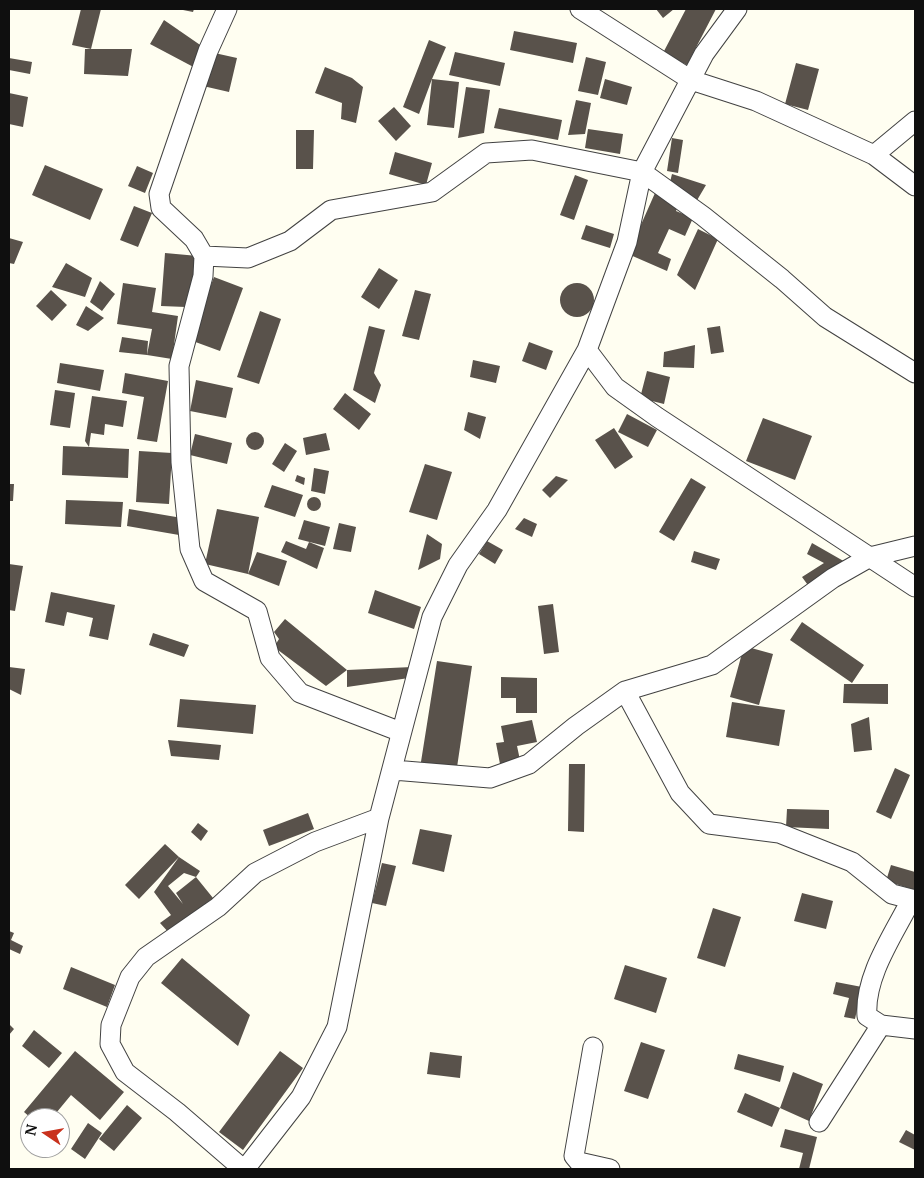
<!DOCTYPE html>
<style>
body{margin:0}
#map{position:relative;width:924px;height:1178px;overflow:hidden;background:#fffef1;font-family:Merriweather,serif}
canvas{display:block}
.frame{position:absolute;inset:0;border:10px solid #0f0f0f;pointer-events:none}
.north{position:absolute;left:20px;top:1108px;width:50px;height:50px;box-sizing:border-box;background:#fff;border:1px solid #9f9f9f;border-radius:50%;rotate:282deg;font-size:14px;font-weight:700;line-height:20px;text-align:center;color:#0f0f0f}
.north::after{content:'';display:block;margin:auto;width:18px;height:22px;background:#c9311d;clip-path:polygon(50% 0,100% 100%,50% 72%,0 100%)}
</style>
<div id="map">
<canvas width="924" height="1178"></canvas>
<div class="frame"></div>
<div class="north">N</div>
</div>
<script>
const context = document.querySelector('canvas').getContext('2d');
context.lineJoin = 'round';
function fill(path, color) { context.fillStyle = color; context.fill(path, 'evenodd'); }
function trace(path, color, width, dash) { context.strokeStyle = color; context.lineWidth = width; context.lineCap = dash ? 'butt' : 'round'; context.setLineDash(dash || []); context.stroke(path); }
fill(new Path2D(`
 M81,9H101L91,49L72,45Z
 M178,9H194L193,12Z
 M656,9H674L663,18Z
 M686,9H716L687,65L663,53Z
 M164,20L206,49L201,71L150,44Z
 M514,31L577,43L573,63L510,50Z
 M429,40L446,47L432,79L459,82L454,128L427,125L432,79L419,114L403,107Z
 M85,49H132L128,76L84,74Z
 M210,52L237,58L229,92L203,86Z
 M455,52L505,63L500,86L449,75Z
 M586,57L606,62L598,95L578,91Z
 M9,58L32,62L30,74L9,70Z
 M796,63L819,69L808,110L785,104Z
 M325,67L352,78L363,87L356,123L341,119L342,103L315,93Z
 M605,79L632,87L627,105L600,98Z
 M466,87L490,90L484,133L458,138Z
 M9,93L28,97L23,127L9,124Z
 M576,100L591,103L585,134L568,135Z
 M394,107L411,126L396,141L378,121Z
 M499,108L562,120L558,140L494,128Z
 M588,129L623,134L620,154L585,148Z
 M296,130H314L313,169H296Z
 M672,138L683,140L678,173L667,171Z
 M395,152L432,163L426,185L389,174Z
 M45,165L103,189L90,220L32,195Z
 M137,166L153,173L145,193L128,186Z
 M672,174L706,185L696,202L669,186Z
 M575,175L588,180L574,220L560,215Z
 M655,193L679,204L676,211L693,218L685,236L669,229L658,253L671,259L667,271L628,254Z
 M134,206L152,213L138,247L120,240Z
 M586,225L614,234L610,248L581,239Z
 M698,229L718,239L695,290L677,275Z
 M9,238L23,242L14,264L9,263Z
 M165,253L198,256L196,279L186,307L161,306Z
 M66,263L92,278L85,297L52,287Z
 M379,268L398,280L379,309L361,297Z
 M214,277L243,288L220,351L190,340Z
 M100,281L115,294L102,311L90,302Z
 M560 300a17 17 0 1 1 34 0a17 17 0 1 1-34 0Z
 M123,283L156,288L152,312L178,316L172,359L147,355L152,329L117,324Z
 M51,290L67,305L52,321L36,306Z
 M415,290L431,294L419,340L402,336Z
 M86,306L104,318L88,331L76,325Z
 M260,311L281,319L259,384L237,377Z
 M369,326L385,330L374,373L381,385L375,403L353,390Z
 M720,326L724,352L711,354L707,328Z
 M122,337L148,341L147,355L119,352Z
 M529,342L553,351L546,370L522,361Z
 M695,345L694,368L663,367L664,352Z
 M473,360L500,366L496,383L470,377Z
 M60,363L104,370L100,391L57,383Z
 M647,371L670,377L664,404L640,398Z
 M125,373L168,381L157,442L137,439L144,397L122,393Z
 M196,380L233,388L226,418L190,411Z
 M55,390L75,393L70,428L50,425Z
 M345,393L371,414L359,430L333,409Z
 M92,396L127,401L123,427L105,424L104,435L91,433L89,447L129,449L128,478L62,475L63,446L89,447L85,441Z
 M468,412L486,417L480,439L464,430Z
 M627,414L657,430L648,447L618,432Z
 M763,418L812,436L795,480L746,461Z
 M614,428L633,457L615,469L595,440Z
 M246 441a9 9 0 1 1 18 0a9 9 0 1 1-18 0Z
 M326,433L330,450L306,455L303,438Z
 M195,434L232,443L227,464L190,455Z
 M285,443L297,451L284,472L272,464Z
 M139,451L172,453L169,504L136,502Z
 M425,464L452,472L437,520L409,512Z
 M314,468L329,471L325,494L311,491Z
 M297,475L305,478L304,485L295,481Z
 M556,476L568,480L550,498L542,490Z
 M691,478L706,487L674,541L659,532Z
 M9,484H14L13,501H9Z
 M272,485L303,495L295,517L264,507Z
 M307 504a7 7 0 1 1 14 0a7 7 0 1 1-14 0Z
 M66,500L123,502L121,527L65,524Z
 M129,509L182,518L179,535L127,526Z
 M217,509L259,517L248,574L205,564Z
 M524,518L537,524L532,537L515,529Z
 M304,520L330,527L325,546L298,539Z
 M339,523L356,527L351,552L333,549Z
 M427,534L442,544L440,559L418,570Z
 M286,541L306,549L309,542L324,548L317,569L281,552Z
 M487,541L503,550L495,564L479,554Z
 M812,543L847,563L810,588L802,577L824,563L807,554Z
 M694,551L720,559L716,570L691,562Z
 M257,552L287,561L279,586L248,574Z
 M9,564L23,566L15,611L9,610Z
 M375,590L421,607L414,629L368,613Z
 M51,592L115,605L108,640L89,636L93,618L67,612L64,626L45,622Z
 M553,604L559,652L544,654L538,606Z
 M285,619L347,670L412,667L409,678L347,687V670L326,686L274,647L279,639L274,632Z
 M802,622L864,665L852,683L790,640Z
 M153,633L189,645L184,657L149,645Z
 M744,646L773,654L759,705L730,697Z
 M437,661L472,666L456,774L420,768Z
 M9,667L25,669L21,695L9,689Z
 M501,677L537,678V713H516V698H501Z
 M844,684H888V704L843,703Z
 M180,699L256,705L253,734L177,727Z
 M732,702L785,710L779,746L726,737Z
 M869,717L872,750L854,752L851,724Z
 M532,720L537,742L517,746L520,760L500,764L496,743L504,742L501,726Z
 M168,740L221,745L219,760L171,756Z
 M569,764H585L584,832L568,831Z
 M895,768L910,775L891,819L876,812Z
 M787,809L829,810V829L786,827Z
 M308,813L314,829L269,846L263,830Z
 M198,823L208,831L201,841L191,832Z
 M420,829L452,835L444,872L412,864Z
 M165,844L179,857L139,899L125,885Z
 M179,857L200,871L196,877L213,898L170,934L160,923L171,915L154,892ZM184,873L196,877L176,893L183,904L168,886Z
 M382,863L396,866L386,906L372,903Z
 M891,865L915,872V890L886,881Z
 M802,893L833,901L826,929L794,921Z
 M713,908L741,917L725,967L697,958Z
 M9,931L14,933L11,940L23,946L20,954L9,949Z
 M182,958L250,1015L238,1046L161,983Z
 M625,965L667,978L656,1013L614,999Z
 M71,967L115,985L107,1007L63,989Z
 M836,982L862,987L855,1019L844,1017L849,998L833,994Z
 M9,1024L14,1029L9,1035Z
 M34,1030L62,1053L49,1068L22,1046Z
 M641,1042L665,1050L648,1099L624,1091Z
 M75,1051L124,1092L100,1120L71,1095L52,1118H31L24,1112Z
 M280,1051L303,1068L243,1150L219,1132Z
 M430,1052L462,1056L460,1078L427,1074Z
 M738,1054L784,1066L780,1082L734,1069Z
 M793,1072L823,1084L809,1121L780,1108Z
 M745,1093L780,1108L772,1127L737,1112Z
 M127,1105L142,1118L114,1151L99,1139Z
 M88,1123L102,1133L85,1159L71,1149Z
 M785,1129L817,1137L809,1169H799L803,1153L780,1147Z
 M906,1130L915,1135V1150L899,1142Z`), '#59524b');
const street = new Path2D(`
 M227,9L208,51L159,194L161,208L194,239L204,256L203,276L179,366L181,462L190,549L204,581L257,611L270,658L300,693L401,732
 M580,9L691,80L756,101L874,155L915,186
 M874,155L915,121
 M204,256L248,258L290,241L331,210L432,192L486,153L532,150L642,172L703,216L782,279L825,317L915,373
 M587,350L615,387L657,417L915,587
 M625,691L680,793L709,824L779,833L852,862L892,894L915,900
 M393,770L490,778L529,764L576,726L625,691L712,665L833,578L870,557L915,546
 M911,900C894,934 864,976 867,1016L881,1025L915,1029
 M593,1047L574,1156L579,1162L610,1169
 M819,1122L881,1025
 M243,1169L177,1112L125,1072L110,1044L111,1025L130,977L146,957L218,907L255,873L315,842L379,818
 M245,1169L301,1097L337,1027L379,818L432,617L458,565L497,510L587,350L627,242L642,172L704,54L737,9`);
trace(street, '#424242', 21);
trace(street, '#fff', 19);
</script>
